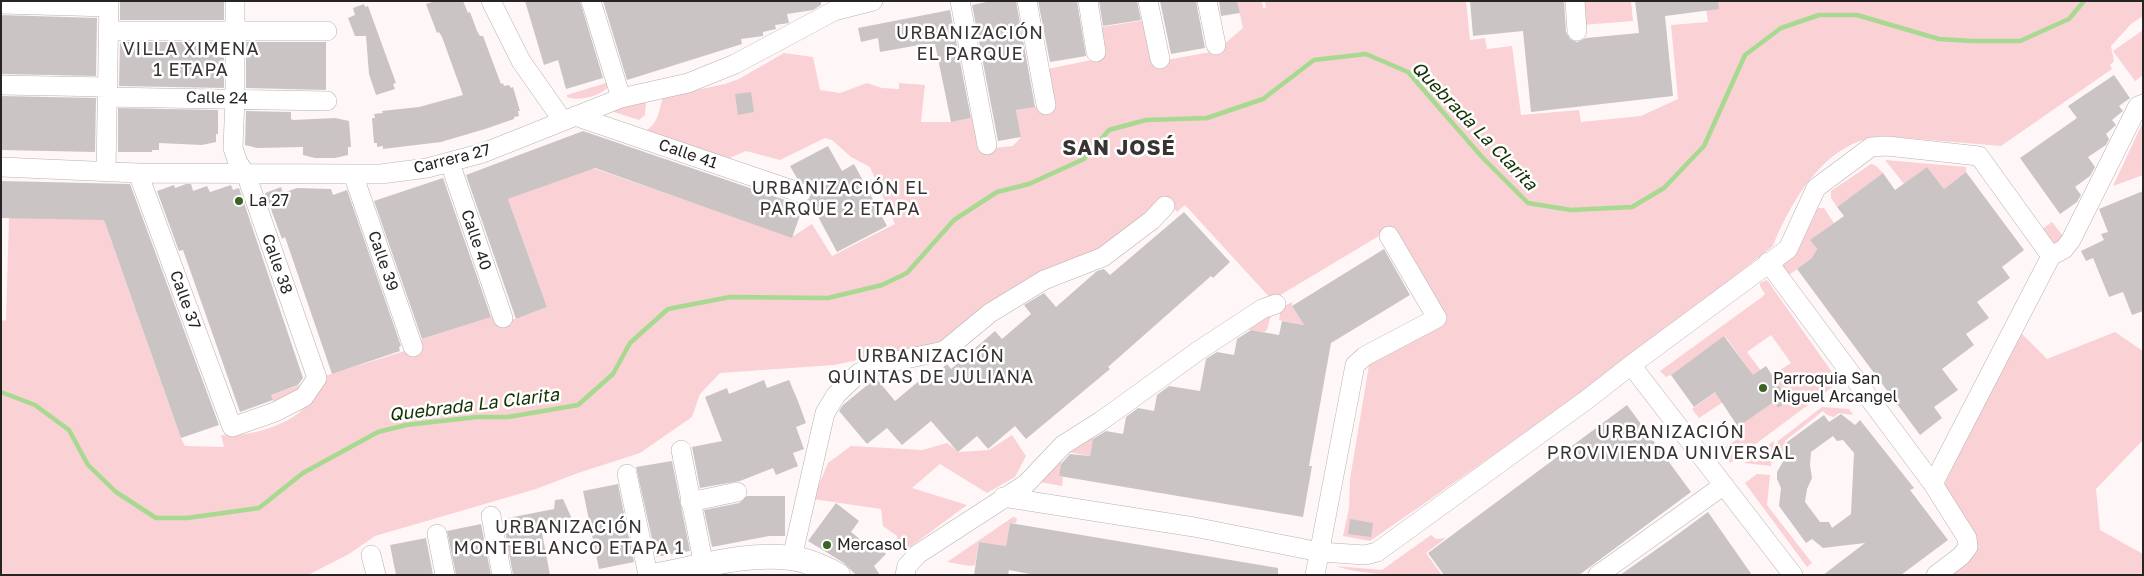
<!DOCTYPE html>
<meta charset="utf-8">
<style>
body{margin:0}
#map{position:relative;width:2144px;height:576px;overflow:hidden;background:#fff7f7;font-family:"Golos Text",sans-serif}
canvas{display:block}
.frame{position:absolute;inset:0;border:2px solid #272424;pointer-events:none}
</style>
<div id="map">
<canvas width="2144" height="576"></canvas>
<div class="frame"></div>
</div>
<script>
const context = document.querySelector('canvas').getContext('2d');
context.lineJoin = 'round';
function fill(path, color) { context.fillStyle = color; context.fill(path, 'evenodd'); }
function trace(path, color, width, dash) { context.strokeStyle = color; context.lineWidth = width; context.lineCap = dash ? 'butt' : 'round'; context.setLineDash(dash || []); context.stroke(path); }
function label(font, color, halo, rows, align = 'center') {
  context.font = font + ' "Golos Text",sans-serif'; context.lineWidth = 5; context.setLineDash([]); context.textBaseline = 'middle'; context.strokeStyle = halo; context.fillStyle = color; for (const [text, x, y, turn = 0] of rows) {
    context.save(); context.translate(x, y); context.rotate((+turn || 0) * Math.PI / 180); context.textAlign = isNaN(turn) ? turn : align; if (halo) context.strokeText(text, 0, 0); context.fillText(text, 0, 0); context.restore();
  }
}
fill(new Path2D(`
 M1237,1H1262L1263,8H1266L1265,1H1466L1470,40L1485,38L1487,49L1512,46L1521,115L1579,110L1581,122L1641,116L1678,99L1671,25L1708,22L1705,1H2143V16L2131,24L2111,46L2114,61L2110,65L2112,69L2001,146L1882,136C1826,141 1792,199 1773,246C1643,349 1507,447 1370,541L1343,536L1349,508L1350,479L1369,365L1443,323L1446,318L1445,312L1438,305L1394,227L1272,300L1185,205L1177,212L1166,198L1100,250L942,341L916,348L834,365L720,373L700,394L692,417L640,453L578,473L536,489L375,536L349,554L308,575H1V321L6,320L9,218L106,210L105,223L181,438L185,446L224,447L221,435C246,437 280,428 300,412C311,402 318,389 325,376L408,350L417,341L493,316L516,319L547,307L508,199L593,168L792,237L812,224L832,256L895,224L870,167L851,157L832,140L825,138L780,160L746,151L725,160L644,132C659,123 658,113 663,97L725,84L739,79L784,53L813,57L820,90L840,93L867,83L882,88L899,89V83L925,85L921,122H951L977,117L984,149L1013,146L1021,137L1016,110L1040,106L1041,112L1054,110L1048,69L1101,58L1096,28L1145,20L1156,62L1216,51L1243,28Z
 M1580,1H1631L1633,21L1582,25Z
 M2143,30V75L2135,81L2113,51Z
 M609,82V86C601,96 579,102 567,97V95Z
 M646,101L645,115L639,120L614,112V108Z
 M2143,123V175L2113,186L2142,124Z
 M1885,160L1966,167V172L1944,189L1927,167L1904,184Z
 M1871,164L1875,165L1883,173L1837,207L1831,198V191Z
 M1818,208H1824L1834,223L1811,240L1819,253L1789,275L1783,269L1784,262L1797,253Z
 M2052,222L2063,236L2058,245H2053L2042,229Z
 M1767,280L1839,382L1730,463L1721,450L1744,435L1738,427L1774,402L1778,408L1789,401L1772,375L1791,363L1771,335L1747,352L1764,375L1699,418L1692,409L1748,368L1725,336L1671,375L1666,377L1660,371L1762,297L1765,294L1760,286V283Z
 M1292,302V306L1304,325L1279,320L1281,308Z
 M1271,315L1267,330L1264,332L1239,328Z
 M2020,332L2047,359L2115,332L2143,351V440L2096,489L2100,530L2143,554V575H1946L1969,557L1943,487Z
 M305,383V387L275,406L271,395Z
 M1822,407L1849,409L1853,415L1839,413L1834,417L1827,415L1823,411L1785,441L1784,455L1776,454L1778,441Z
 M1095,430L1090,456L1063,451L1059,476L1063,477L1062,486L1034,481L1063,451Z
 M1012,435L1026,456L1015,477L987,493L940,464L912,488L967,505L910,547L897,544V536L883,526L881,509L813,499L828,463L851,446L922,450L947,443L959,452L989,450Z
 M1774,441L1771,466L1744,463Z
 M1757,474L1770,475L1767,505L1812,563L1807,567L1745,483Z
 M1013,517L1017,518L1016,523H1010L1006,546L979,542L975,565L970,566L947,562Z
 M1431,535L1436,539L1446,538L1426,553L1442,575C1412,575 1362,576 1336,566L1382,570Z`), '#fad1d4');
trace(new Path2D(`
 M1,392L35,405L69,430L88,465L116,492L156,518H187L259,508L303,473L378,432L406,425L477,417H508L578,405L613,374L630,343L668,309L730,297L828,298L882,285L907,273L954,220L997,192L1029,184L1084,159L1109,130L1146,120L1207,118L1263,99L1314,60L1366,54L1408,72L1482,157L1528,203L1571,210L1632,207L1664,188L1704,146L1745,55L1781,28L1819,15H1857L1939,39L1972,41H2020L2069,19L2084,1`), '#a7d991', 4.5);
fill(new Path2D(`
 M120,1H224V20H120Z
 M435,1H463L468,13L470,12L477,31L480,36H483L501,84L503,83L504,86L509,85L511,88L513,87L520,111H518L519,116L514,117V119L485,129L441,142L383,149V146L377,147V143H374L372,118H375L374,114L383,113L382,111L419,107L463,95L442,37L439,32L437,33L426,4Z
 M525,1H580L603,78L566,89L558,60L544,65Z
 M603,1H821V5L813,10L787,14L789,23L775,25L776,29L763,32V36L741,39L742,44L627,80Z
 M991,1H1016L1035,107L1016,110L1021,137L998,141L972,5Z
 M1038,1H1077L1086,56L1050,62Z
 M1099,1H1137L1141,20L1103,26Z
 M1160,1H1196L1205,48L1171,54Z
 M1219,1H1237L1240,13L1221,16Z
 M1470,1H1564L1566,32L1570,39L1577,42L1586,38L1639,33L1635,1H1718L1719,9L1665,16L1673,96L1531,112L1523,31L1473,36Z
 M364,4L365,7L368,6L396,83L393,84L395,89L376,95L369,74L366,36H355L348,18L355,15L353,8Z
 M950,10L971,118L951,122L935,44H925L880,52L878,38L861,42L858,28Z
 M1,15L97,18L96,76L1,74Z
 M120,42H224V88L119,86Z
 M246,42H326V90L246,88Z
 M2114,75L2130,98L2119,106L2123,111L2112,120L2116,125L2106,134L2109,139L2106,145L2088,157L2095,167L2090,176L2075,187L2081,195L2077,202L2060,214L2020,158L2077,118L2068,106Z
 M751,92L754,112L738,115L735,94Z
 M1,96L96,98L95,152L1,150Z
 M118,108L218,110V134H216V142L202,145L159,143V150H152V152H118Z
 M246,111L291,112V119L293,120L335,118L349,121L351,147H348V155L335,158H315L303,155V147L257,148L245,145Z
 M583,131L797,204H804L792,238L595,168L508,199L547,307L516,319L466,175Z
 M828,146L842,171L854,164L887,226L837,252L809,200L812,191L810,186L798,180L790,166Z
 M1927,167L1944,189L1966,172L2024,250L2002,267L2010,278L1977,302L1989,318L1966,334L1974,345L1942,369L1958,390L1934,407L1942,418L1920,435L1797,269L1812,258L1817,249L1810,240L1844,216L1837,207L1883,173L1895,190Z
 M443,178L491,317L422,339L374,201Z
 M1,181L130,184L219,425L181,438L104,220L1,218Z
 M186,184H191L193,191L207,186L210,192L231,185L233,190L239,188L303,378L298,385L271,395L273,400L240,412L183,250L179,251L157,191L174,185L175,188Z
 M281,187L283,193L297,188L331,189L333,195L347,190L401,346L399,347L400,351L332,374L285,237L282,239L265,193Z
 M2143,191V311L2132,315L2123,292L2109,297L2093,258L2086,261L2081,251L2104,240L2101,234L2108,232L2099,209Z
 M1184,212L1230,262L1213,278L1211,276L1108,367L1110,369L1026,439L1015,426L988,449L977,436L958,452L931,421L902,445L887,428L867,444L839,411L843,405L876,378L895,401L925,376L928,380L947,364L951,369L995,331L1002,339L1031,314L1024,305L1044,293L1056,307L1097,271L1104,269L1110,275Z
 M1384,249L1410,295L1331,343L1309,466H1312L1303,517L1059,476L1061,464L1070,454L1090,456L1093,439L1106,431L1123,434L1126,417L1138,408L1154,411L1157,395L1169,386L1200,391L1206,359L1217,352L1234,355L1237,339L1251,330L1279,335L1282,321L1304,325L1292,306Z
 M1724,336L1753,375L1766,366L1789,401L1778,408L1774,402L1738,427L1715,392L1694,407L1671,375Z
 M764,380L767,388L789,380L798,401L806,423L796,427L804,449L793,453L798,466L776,475L773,468L740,481L700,488L692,447L722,441L705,397L727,388L729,394Z
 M1627,405L1691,492L1579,575H1444L1428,553Z
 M1841,414L1855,425L1860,420L1914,488L1910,490L1948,540L1901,575H1823L1865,543L1823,548L1812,539L1806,543L1779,506L1781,488L1777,479V472L1784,460L1787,442L1824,415L1829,422ZM1833,436L1837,441L1843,440L1854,453L1851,514L1832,528L1829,522H1820L1805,502L1807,489L1812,478L1810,465L1811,452Z
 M672,461L690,551L656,557L636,467Z
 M618,484L634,562L599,569L583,491Z
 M747,496H785V536H769L712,547L704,510L739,503Z
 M563,499L572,519L562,527L539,517L550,575H513L503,519L554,509L555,500Z
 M836,503L859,521L851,532L871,548L875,544L886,554L874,566L880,575H856L844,563L808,541Z
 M1708,512L1752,575H1620L1674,537Z
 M1350,519L1373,523L1371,537L1348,534Z
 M1010,523L1278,568V575H1035L1009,570L1008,575H974L979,542L1006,546Z
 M481,524L491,575H456L447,531Z
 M426,538L433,575H396L390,545Z`), '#cbc4c4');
const minor = new Path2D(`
 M491,1L521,61L563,121
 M591,1L621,98
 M960,1L987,145
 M1027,1L1046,105
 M1088,1L1096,52
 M1148,1L1160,59
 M1207,1L1216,45
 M1575,1L1577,31
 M1,4L109,7
 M109,31H327
 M1,85L107,87
 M107,97L327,101
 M575,116L801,193
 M450,163L503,318
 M1,167L138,173L353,174H381L427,168L483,153L621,98L688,83L735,64L834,11L873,1
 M106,171L109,1
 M138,173L232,427L275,412L304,397L317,378L246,174L238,163L233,148L235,98V1
 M353,174L413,347
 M1768,262L1933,484L1967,538L1968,547L1961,556L1936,575
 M1631,365L1793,575
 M681,450L704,566
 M627,474L648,575
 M1933,484L2051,256L2064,249L2071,240L2138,106L2143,104
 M1003,497L1194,527L1320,552L1365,555L1377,552L1589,398L1631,365L1788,249L1816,188L1871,147L1887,146L1979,156L2051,256
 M690,502L737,492
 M491,516L502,575
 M437,534L445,575
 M371,555L376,575
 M792,558L825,413L836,395L859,373L877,365L944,351L990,313L1044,280L1103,257L1152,220L1165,206
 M905,575L907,566L918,554L1026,484L1063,445L1101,421L1198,351L1262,309L1276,304
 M1315,575L1355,365L1365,356L1437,318L1389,236
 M1598,575L1724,485`);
const major = new Path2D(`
 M657,575C701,567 747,552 791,558C808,560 823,567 838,575`);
trace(minor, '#b8b1b1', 20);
trace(major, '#b8b1b1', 25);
trace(minor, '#fff', 19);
trace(major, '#fff', 24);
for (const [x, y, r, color] of [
 [239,201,5,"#396421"],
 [1763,388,5,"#396421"],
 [827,545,5,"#396421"]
]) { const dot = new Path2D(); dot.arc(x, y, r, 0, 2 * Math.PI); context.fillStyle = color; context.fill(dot); trace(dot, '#fff', 2); }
label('16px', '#272424', '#fff', [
 ["Calle 24",217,98,1],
 ["Calle 41",688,154,19],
 ["Carrera 27",452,159,-14],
 ["Calle 40",476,240,71],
 ["Calle 39",383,261,71],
 ["Calle 38",277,264,71],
 ["Calle 37",185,300,70]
]);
label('16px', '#272424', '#fff', [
 ["La 27",249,201],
 ["Parroquia San",1773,379],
 ["Miguel Arcangel",1773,397],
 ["Mercasol",837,545]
], 'left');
context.letterSpacing = '1px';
label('18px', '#393333', '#fff', [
 ["URBANIZACIÓN",970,33],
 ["EL PARQUE",970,54],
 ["VILLA XIMENA",191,49],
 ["1 ETAPA",191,70],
 ["URBANIZACIÓN EL",840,188],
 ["PARQUE 2 ETAPA",840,209],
 ["URBANIZACIÓN",931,356],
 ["QUINTAS DE JULIANA",931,377],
 ["URBANIZACIÓN",1671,432],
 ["PROVIVIENDA UNIVERSAL",1671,453],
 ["URBANIZACIÓN",569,527],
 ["MONTEBLANCO ETAPA 1",569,548]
]);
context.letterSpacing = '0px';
label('italic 18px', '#143201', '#fff', [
 ["Quebrada La Clarita",1474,126,46],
 ["Quebrada La Clarita",474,405,-7]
]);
context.letterSpacing = '1px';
label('bold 21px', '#393333', '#fff', [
 ["SAN JOSÉ",1119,148]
]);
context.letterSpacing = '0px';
</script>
